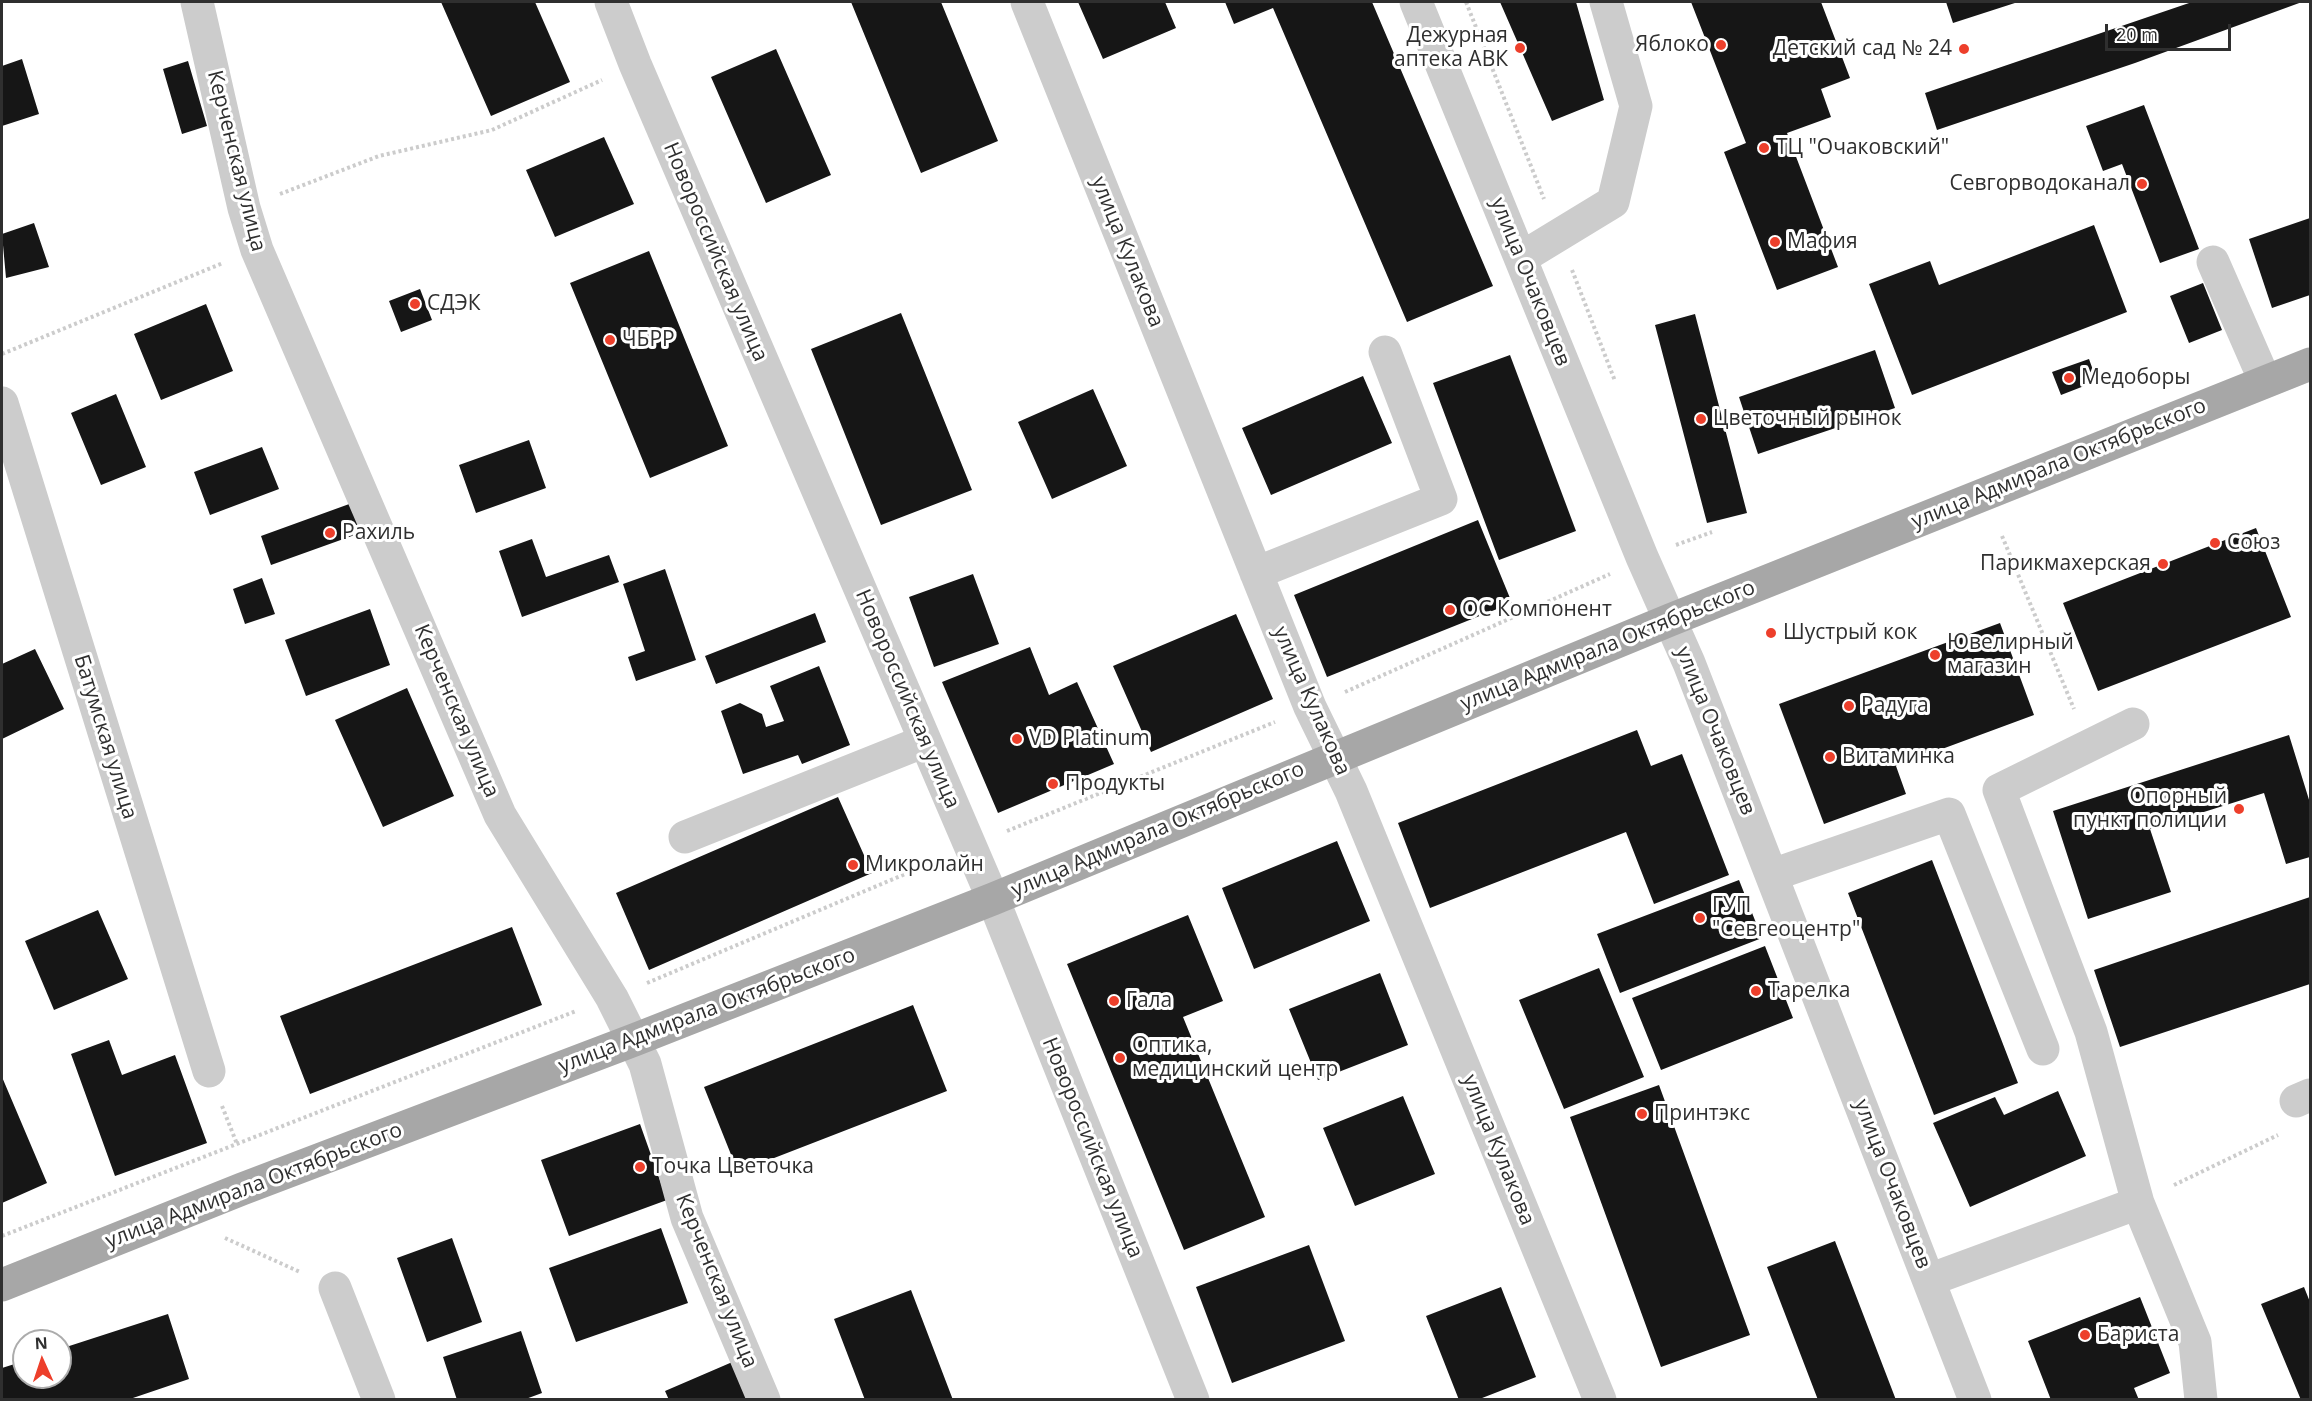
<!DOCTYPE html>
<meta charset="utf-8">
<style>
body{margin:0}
#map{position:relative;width:2312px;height:1401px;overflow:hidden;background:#fff;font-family:"Open Sans",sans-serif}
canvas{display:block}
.frame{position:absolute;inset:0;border:3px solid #2f2f2f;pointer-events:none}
.north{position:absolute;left:12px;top:1329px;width:60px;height:60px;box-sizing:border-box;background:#fff;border:2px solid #acacac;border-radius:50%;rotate:357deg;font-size:16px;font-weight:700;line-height:24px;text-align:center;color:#2f2f2f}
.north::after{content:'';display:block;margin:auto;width:21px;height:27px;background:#ed3f2b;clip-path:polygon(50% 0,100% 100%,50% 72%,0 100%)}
.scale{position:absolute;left:2105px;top:24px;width:126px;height:27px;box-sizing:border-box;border:3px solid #2f2f2f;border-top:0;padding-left:8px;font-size:18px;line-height:21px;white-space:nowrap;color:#2f2f2f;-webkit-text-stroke:4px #fff;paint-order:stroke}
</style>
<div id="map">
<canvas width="2312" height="1401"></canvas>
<div class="frame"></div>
<div class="north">N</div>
<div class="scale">20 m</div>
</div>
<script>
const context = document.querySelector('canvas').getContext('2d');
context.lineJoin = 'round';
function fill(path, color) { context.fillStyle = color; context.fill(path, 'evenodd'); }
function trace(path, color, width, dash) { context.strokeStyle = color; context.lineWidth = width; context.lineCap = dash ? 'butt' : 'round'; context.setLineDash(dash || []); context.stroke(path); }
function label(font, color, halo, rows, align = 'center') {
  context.font = font + ' "Open Sans",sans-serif'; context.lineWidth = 6; context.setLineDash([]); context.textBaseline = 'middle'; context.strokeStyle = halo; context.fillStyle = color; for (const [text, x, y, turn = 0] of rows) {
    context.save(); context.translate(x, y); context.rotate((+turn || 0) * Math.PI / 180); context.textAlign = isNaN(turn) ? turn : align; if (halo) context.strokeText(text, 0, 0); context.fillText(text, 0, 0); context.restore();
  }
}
fill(new Path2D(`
 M441,2H535L570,82L491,116Z
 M851,2H941L998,141L921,173Z
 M1078,2H1165L1176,28L1103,59Z
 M1225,2H1372L1493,286L1407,322L1273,8L1234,24Z
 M1500,2H1576L1604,100L1552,121Z
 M1691,2H1821L1850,78L1821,89L1831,117L1787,133L1838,267L1777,290L1724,152L1746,143Z
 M1946,2H2018L1953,23Z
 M2192,2H2302L2135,63L1937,130L1925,93Z
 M776,49L831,175L766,203L711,77Z
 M22,59L39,114L2,126V66Z
 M188,61L207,126L182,134L163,69Z
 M2144,105L2199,249L2160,263L2122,164L2103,171L2086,126Z
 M604,137L634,204L555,237L526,170Z
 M2310,218V295L2272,308L2249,239Z
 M34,223L49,267L6,278L2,234Z
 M2094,225L2127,312L1912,395L1869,284L1930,261L1939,285Z
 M649,251L728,446L650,478L570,283Z
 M2203,283L2222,330L2189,343L2170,296Z
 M420,289L432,320L401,332L389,301Z
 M206,304L233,371L161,400L134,334Z
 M901,313L972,490L881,525L811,349Z
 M1695,314L1747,513L1707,523L1655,325Z
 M1875,350L1895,408L1758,454L1739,397Z
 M1510,355L1576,531L1499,560L1433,383Z
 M2089,359L2097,381L2061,395L2052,372Z
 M1363,376L1392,443L1271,495L1242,428Z
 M1093,389L1127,466L1052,499L1018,422Z
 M116,394L146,467L101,485L71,413Z
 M529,440L546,488L476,513L459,465Z
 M262,447L279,489L210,515L194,472Z
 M352,503L363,532L271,565L261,536Z
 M1478,520L1512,603L1327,677L1294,595Z
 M2256,528L2291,617L2098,691L2063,603Z
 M532,539L546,577L609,555L619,582L522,617L499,551Z
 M665,569L696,660L636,681L628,657L645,651L623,584Z
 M973,574L999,644L934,667L909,597Z
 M262,578L275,614L245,624L233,589Z
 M370,609L390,665L306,696L285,640Z
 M815,613L826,642L716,684L705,656Z
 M1236,614L1273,699L1151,752L1113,666Z
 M2000,623L2034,715L1896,766L1906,794L1824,824L1779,704Z
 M1030,647L1049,695L1077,682L1114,764L998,813L942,682Z
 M35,649L64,709L2,739V664Z
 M819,666L850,745L802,764L798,755L743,774L721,711L740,703L762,714L766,727L784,721L770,686Z
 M407,688L454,796L383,827L335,720Z
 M1637,730L1651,766L1682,754L1729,875L1654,904L1626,832L1430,908L1398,823Z
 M2289,735L2310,803V857L2286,864L2264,793L2150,829L2171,892L2088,919L2053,811Z
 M838,797L872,873L649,970L616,893Z
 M1337,841L1370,921L1254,969L1222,888Z
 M1932,860L2018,1083L1934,1115L1848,893Z
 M1739,880L1762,938L1620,993L1597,934Z
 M2310,897V984L2120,1047L2094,970Z
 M98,910L128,979L54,1010L25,941Z
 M1188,915L1223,1001L1183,1017L1265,1217L1184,1250L1067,964Z
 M512,927L542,1005L310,1094L280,1016Z
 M1765,946L1793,1018L1661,1070L1632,998Z
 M1599,968L1644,1077L1564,1109L1519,1000Z
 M1380,973L1408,1045L1318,1080L1289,1009Z
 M913,1005L947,1091L738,1172L704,1087Z
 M109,1040L122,1075L175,1055L207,1143L115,1176L71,1054Z
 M2,1077L47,1183L2,1203Z
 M1659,1085L1750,1335L1661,1367L1570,1117Z
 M2058,1091L2086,1156L1970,1207L1933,1123L1995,1097L2004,1115Z
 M1403,1096L1435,1174L1355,1206L1323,1128Z
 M640,1124L667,1200L569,1236L541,1160Z
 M661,1228L688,1303L576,1342L549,1268Z
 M452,1238L482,1322L427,1342L397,1258Z
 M1835,1241L1896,1400H1818L1767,1267Z
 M1309,1245L1345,1341L1232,1383L1196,1287Z
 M1501,1287L1536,1377L1477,1400H1459L1426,1316Z
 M2304,1287L2310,1302V1400H2301L2261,1304Z
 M911,1290L953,1400H865L834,1319Z
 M2140,1297L2170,1373L2134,1388L2139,1400H2051L2028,1341Z
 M168,1314L189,1379L127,1400H2V1368L24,1361V1377H60V1349Z
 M521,1331L542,1393L523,1400H457L443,1357Z
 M737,1360L754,1400H669L665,1391Z`), '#161616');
trace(new Path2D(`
 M1466,2L1544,199
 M280,194L379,156L492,130L602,80
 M1572,270L1615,381
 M2,354L223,263
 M2002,536L2074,709
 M1676,545L1712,532
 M1345,692L1610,574
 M1007,831L1275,722
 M647,983L936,861
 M222,1106L237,1144
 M2174,1185L2278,1135
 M2,1236L576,1011
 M225,1238L300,1272`), '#ccc', 4, [3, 3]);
trace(new Path2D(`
 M197,2L244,208L257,250L500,815L612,998L645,1064L687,1218L764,1400
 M611,2L635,64L993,899L1193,1400
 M1027,2L1310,707L1351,791L1600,1400
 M1416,2L1642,557L1689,663L1975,1400
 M1521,258L1613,202L1636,106L1606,2
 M2213,262L2265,381
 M2,403L209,1071
 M1256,573L1441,499L1385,352
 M2133,724L1999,790L2091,1032L2138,1203L2195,1342L2201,1400
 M685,837L925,741
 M1772,875L1949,814L2043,1049
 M2296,1101L2310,1095
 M1929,1280L2138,1203
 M335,1288L379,1400`), '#ccc', 33);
trace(new Path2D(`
 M2,1285L242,1189L634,1040L993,899L1670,620L2310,364`), '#a7a7a7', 33);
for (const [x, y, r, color] of [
 [1721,45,6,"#ed3f2b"],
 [1520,48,6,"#ed3f2b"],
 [1964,49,6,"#ed3f2b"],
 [1764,148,6,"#ed3f2b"],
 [2142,184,6,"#ed3f2b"],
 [1775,242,6,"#ed3f2b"],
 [415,304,6,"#ed3f2b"],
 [610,340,6,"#ed3f2b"],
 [2069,378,6,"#ed3f2b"],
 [1701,419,6,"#ed3f2b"],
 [330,533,6,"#ed3f2b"],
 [2215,543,6,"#ed3f2b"],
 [2163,564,6,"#ed3f2b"],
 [1450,610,6,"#ed3f2b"],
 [1771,633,6,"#ed3f2b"],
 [1935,655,6,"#ed3f2b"],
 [1849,706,6,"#ed3f2b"],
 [1017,739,6,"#ed3f2b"],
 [1830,757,6,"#ed3f2b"],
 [1053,784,6,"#ed3f2b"],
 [2239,809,6,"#ed3f2b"],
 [853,865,6,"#ed3f2b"],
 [1700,918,6,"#ed3f2b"],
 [1756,991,6,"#ed3f2b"],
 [1114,1001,6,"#ed3f2b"],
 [1120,1058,6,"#ed3f2b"],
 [1642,1114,6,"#ed3f2b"],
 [640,1167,6,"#ed3f2b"],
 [2085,1335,6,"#ed3f2b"]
]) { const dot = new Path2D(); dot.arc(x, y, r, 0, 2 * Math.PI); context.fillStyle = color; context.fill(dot); trace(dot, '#fff', 2); }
label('21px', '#2f2f2f', '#fff', [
 ["Дежурная",1508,36,"right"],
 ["аптека АВК",1508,60,"right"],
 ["Яблоко",1709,45,"right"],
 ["Детский сад № 24",1952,49,"right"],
 ["ТЦ \"Очаковский\"",1776,148],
 ["Севгорводоканал",2130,184,"right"],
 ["Мафия",1787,242],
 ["СДЭК",427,304],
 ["ЧБРР",622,340],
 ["Медоборы",2081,378],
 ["Цветочный рынок",1713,419],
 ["Рахиль",342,533],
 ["Союз",2227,543],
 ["Парикмахерская",2151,564,"right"],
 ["ОС Компонент",1462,610],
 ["Шустрый кок",1783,633],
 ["Ювелирный",1947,643],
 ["магазин",1947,667],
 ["Радуга",1861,706],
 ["VD Platinum",1029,739],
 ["Витаминка",1842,757],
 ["Продукты",1065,784],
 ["Опорный",2227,797,"right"],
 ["пункт полиции",2227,821,"right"],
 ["Микролайн",865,865],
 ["ГУП",1712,906],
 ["\"Севгеоцентр\"",1712,930],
 ["Тарелка",1768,991],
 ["Гала",1126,1001],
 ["Оптика,",1132,1046],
 ["медицинский центр",1132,1070],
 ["Принтэкс",1654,1114],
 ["Точка Цветочка",652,1167],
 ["Бариста",2097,1335]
], 'left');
label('21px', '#2f2f2f', '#fff', [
 ["Керченская улица",236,161,76],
 ["Новороссийская улица",715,252,67],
 ["улица Кулакова",1127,252,68],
 ["улица Очаковцев",1530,282,68],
 ["улица Адмирала Октябрьского",2059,464,-22],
 ["улица Адмирала Октябрьского",1608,646,-22],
 ["Новороссийская улица",907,699,67],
 ["улица Кулакова",1311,701,66],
 ["Керченская улица",456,711,67],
 ["улица Очаковцев",1715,731,68],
 ["Батумская улица",105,737,73],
 ["улица Адмирала Октябрьского",1158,830,-23],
 ["улица Адмирала Октябрьского",707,1011,-21],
 ["Новороссийская улица",1092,1148,68],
 ["улица Кулакова",1498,1150,68],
 ["улица Очаковцев",1892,1184,69],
 ["улица Адмирала Октябрьского",254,1186,-21],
 ["Керченская улица",716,1281,68]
]);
</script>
